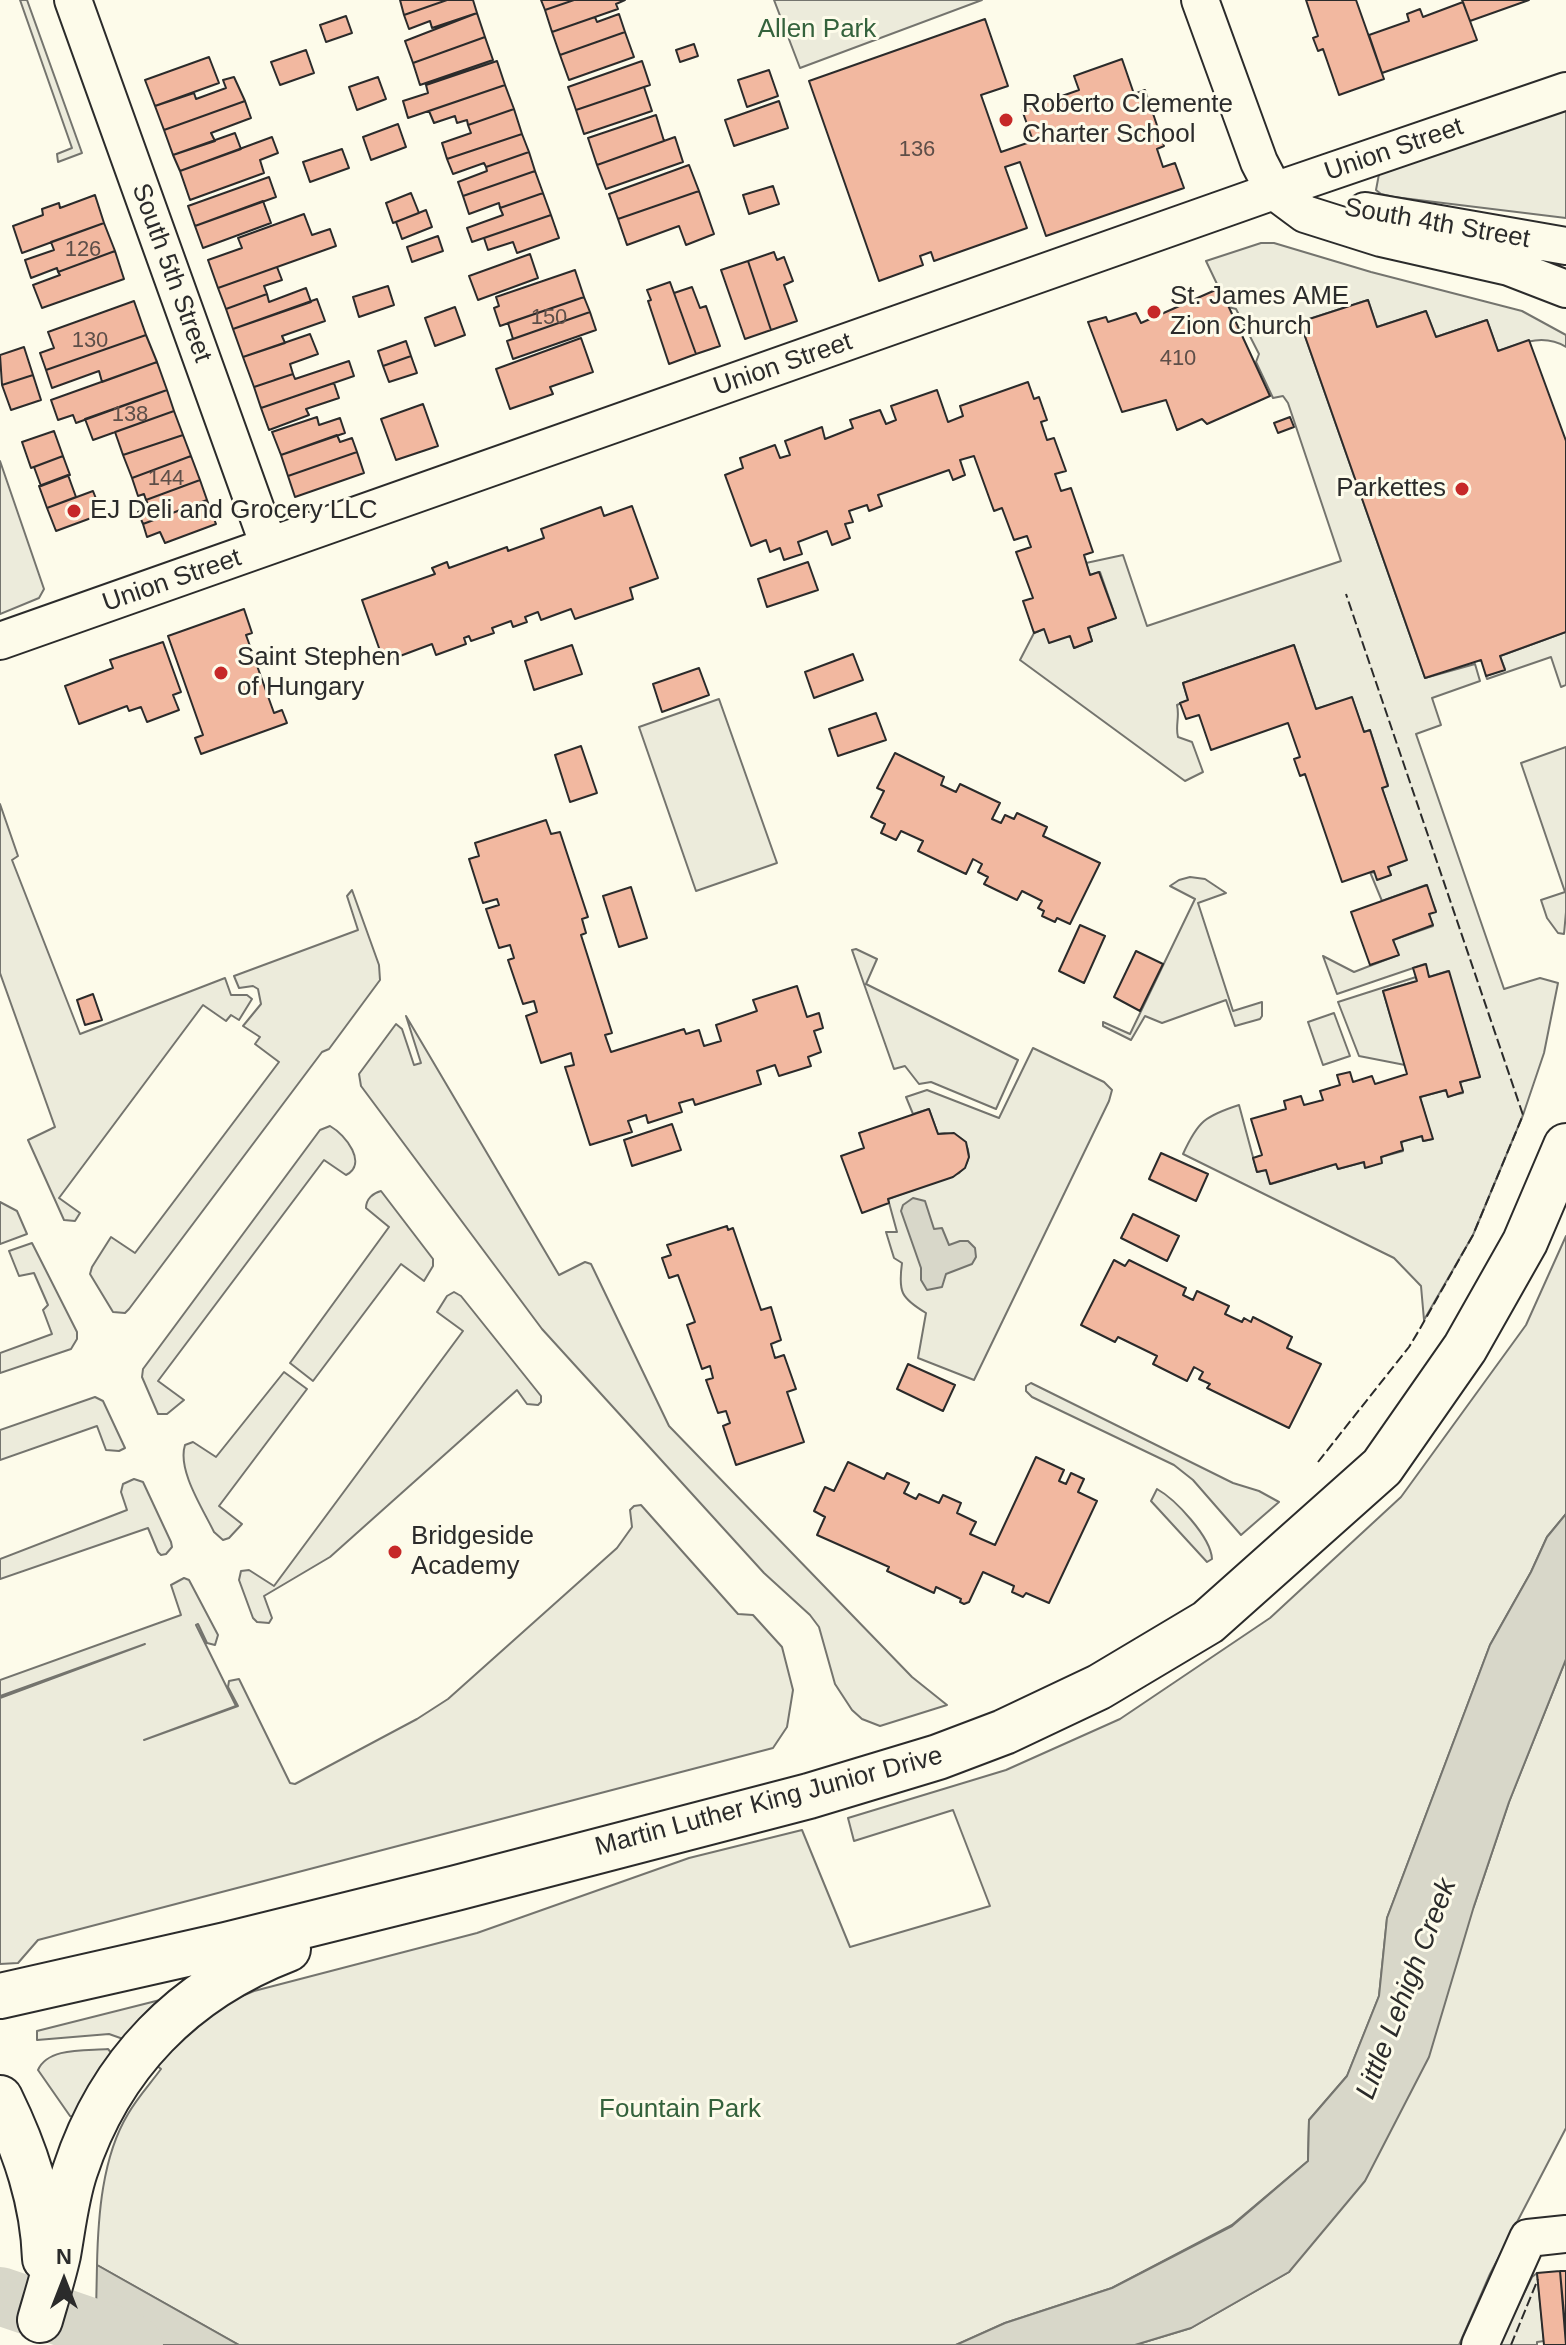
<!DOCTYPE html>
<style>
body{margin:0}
#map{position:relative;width:1566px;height:2345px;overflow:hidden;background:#fdfbea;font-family:Helvetica,sans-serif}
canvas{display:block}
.north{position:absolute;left:24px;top:2241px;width:80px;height:80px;-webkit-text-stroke:6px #fdfbea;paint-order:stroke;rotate:0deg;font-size:22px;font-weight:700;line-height:32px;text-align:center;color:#2b2b2b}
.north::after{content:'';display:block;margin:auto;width:28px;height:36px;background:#2b2b2b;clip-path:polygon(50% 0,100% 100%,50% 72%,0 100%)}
</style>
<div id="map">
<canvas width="1566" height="2345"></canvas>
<div class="north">N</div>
</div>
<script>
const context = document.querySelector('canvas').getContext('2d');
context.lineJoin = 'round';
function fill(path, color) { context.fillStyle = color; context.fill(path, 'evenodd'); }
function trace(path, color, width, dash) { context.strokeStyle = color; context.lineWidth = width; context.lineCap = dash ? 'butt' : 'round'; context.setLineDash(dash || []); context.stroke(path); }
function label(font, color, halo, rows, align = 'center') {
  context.font = font + ' Helvetica,sans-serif'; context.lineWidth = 6; context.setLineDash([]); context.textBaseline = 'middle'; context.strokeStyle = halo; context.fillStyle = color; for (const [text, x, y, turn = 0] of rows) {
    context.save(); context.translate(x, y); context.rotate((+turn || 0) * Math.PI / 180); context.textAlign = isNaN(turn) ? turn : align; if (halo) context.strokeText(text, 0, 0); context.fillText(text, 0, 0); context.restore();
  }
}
const green = new Path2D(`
 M20,0H27L82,153L58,162L57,154L72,148Z
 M774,0H982L800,68Z
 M1566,108V218L1394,197L1381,194L1376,190L1379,174Z
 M1261,243H1274L1371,272L1522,311L1566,335V347C1544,333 1521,343 1498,351L1487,320L1436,337L1426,311L1377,327L1368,300L1300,322L1425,678L1475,664L1480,681L1432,698L1441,725L1416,734L1504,989L1540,978L1558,983L1544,1053L1523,1115L1473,1235L1424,1320L1421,1286L1394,1258L1183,1154C1198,1121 1205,1116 1239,1105L1257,1172L1266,1170L1271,1184L1336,1164L1338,1169L1364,1162L1365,1167L1381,1157L1403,1151L1401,1142L1422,1136L1424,1141L1432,1139L1420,1097L1446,1090L1448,1096L1463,1093L1460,1082L1480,1077L1448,971L1429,977L1425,964L1337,994L1323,956L1354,972L1398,955L1393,940L1433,926L1429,914L1436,911L1426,885L1382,901L1370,872L1391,875L1388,867L1406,860L1382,788L1388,785L1370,730L1364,732L1352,698L1316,709L1294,645L1183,683L1188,700L1177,705C1180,717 1175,726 1178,737L1192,742L1203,772L1185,781L1020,660L1034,633L1044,629L1070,636L1074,648L1092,641L1088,628L1116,618L1100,572L1090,575L1086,563L1123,555L1147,626L1341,561L1288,403L1283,396L1273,398L1256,362L1259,354L1236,309L1228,307L1206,261Z
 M0,461L44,589L39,598L0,614Z
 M1566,632V685L1561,687L1551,657L1487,679L1486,676L1505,669L1500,656Z
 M719,699L777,863L696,891L639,727Z
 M1566,747V912L1564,934L1558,933L1547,918L1541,900L1565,892L1521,763Z
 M0,804L18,856L12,860L80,1034L225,978L231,995H247L252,999L239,1020L231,1015L226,1021L203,1005L59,1198L80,1213L75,1221L64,1220L28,1140L55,1127L0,973Z
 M1190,877L1205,879L1226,893L1198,903L1233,1011L1262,1002V1016L1260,1019L1235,1026L1226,1000L1162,1023L1145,1016L1131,1040L1103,1026V1022L1130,1034L1195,899L1170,886L1179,880Z
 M352,890L379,965L380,980L329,1049L322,1052L129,1309L125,1313L113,1312L90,1274L92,1267L111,1237L135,1253L279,1062L255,1044L260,1037L243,1026L261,1004L258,989L253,986L239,988L234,976L358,930L347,896Z
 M856,949L877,959L866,984L1018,1060L996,1109L931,1082L919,1084L905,1066L894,1069L852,950Z
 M1416,977L1417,981L1383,991L1405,1065L1359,1056L1338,1002Z
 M1334,1013L1350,1056L1323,1065L1308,1022Z
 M406,1016L559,1275L585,1262L591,1264L669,1426L912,1677L947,1705L880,1726L862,1719L852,1710L835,1684L819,1627L810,1615L764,1573L542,1329L361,1086L359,1074L396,1024L402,1029L414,1065L421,1063Z
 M1033,1048L1104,1082L1112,1090L1109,1101L974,1380L918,1358L926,1313C901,1298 898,1292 902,1263L894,1258L886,1232H897L888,1199L959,1173C980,1155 964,1129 938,1134L929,1109L913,1114L906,1097L927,1090L999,1118Z
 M330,1126C346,1135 368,1164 346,1175L324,1160L158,1381L184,1400L167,1414H158L142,1377L143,1369L320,1130Z
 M381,1191L433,1259V1266L424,1281L401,1264L313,1381L290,1363L389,1227L366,1208C366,1199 373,1193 381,1191Z
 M0,1202L17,1211L27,1234L0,1244Z
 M1566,1236V1514L1547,1537L1531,1572L1490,1645L1387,1918L1379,1996L1347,2076L1309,2120L1308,2161L1232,2225L1112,2288L1005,2323L956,2345H239L97,2265C98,2217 102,2157 128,2114C137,2098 150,2084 161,2069L150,2060L206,2011L254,1991L477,1933L689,1858L802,1830L850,1947L990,1906L953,1810L854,1841L848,1818L1006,1770L1120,1719L1270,1618L1401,1497L1526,1325Z
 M32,1243L77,1332V1339L71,1349L0,1373V1353L52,1334L43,1310L48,1305L34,1273L19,1276L9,1251Z
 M454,1292L461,1296L541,1396V1402L538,1405L527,1404L517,1390L330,1557L264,1596L272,1618L269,1623L257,1622L253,1618L239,1580L241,1571L249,1570L274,1586L463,1331L437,1312L447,1296Z
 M284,1372L307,1389L219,1506L242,1524L229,1538L223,1540L214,1532C203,1509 177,1470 185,1445L193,1442L216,1457Z
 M1031,1383L1233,1483L1259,1491L1279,1502L1241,1535L1193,1480L1174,1465L1032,1397L1026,1391V1386Z
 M95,1397L103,1401L125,1448L119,1451L106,1450L97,1426L0,1460V1430Z
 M134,1479L143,1482L171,1542L172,1547L166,1554L161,1555L158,1552L148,1528L0,1579V1559L127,1510L121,1492L123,1484Z
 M1157,1489C1175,1499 1211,1537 1212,1559L1207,1562L1151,1501Z
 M641,1505L738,1614L753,1615L782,1647L793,1690L787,1727L773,1748L38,1940L18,1963L0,1964V1698L145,1644L0,1696V1680L181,1615L171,1585L184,1578L189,1580L218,1635L215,1645L207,1643L198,1624L196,1625L236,1706L144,1740L238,1706L228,1687L229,1681L239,1679L290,1783L295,1784L417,1719L448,1699L617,1548L632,1527L630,1510L634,1506Z
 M1566,1659V2128L1490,2274L1459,2345H1135L1191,2328L1289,2272L1474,1906L1509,1802Z
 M160,2000L126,2040L109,2034L37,2040V2031Z
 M108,2049L114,2056L74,2117L70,2116L38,2070C48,2047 86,2051 108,2049Z
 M1537,2273L1544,2341L1537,2342V2345H1499L1532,2277Z`);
fill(green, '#ecebdb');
trace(green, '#74746e', 2);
const water = new Path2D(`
 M913,1198L925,1201L934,1229L942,1228L949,1245L960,1241H968L975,1248L976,1257L972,1264L946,1274L942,1287L927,1290L921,1280V1268L901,1211L903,1205Z
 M1566,1514V1659L1509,1802L1474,1906L1429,2057L1365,2181L1289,2272L1191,2328L1135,2345H956L1005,2323L1112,2288L1232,2226L1308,2161L1309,2120L1347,2076L1379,1996L1387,1918L1490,1645L1531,1572L1547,1537Z
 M97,2265L239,2345H91L96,2313Z`);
fill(water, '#d8d7c9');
trace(water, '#74746e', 2);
trace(new Path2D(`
 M0,2296L117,2336L134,2345`), '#d8d7c9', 58);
const building = new Path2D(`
 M400,0H447L404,15Z
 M447,0H473L477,13L432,28L430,21L409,29L404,15Z
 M541,0H574L545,10Z
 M574,0H625L616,4L618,9L552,32L545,10Z
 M1306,0H1356L1384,79L1339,95L1323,49L1318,51L1313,38L1318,36Z
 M1462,0H1529L1470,21Z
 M1463,2L1477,40L1382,73L1369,35L1409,21L1407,14L1420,9L1423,17Z
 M477,13L485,37L413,63L405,41Z
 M619,14L625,32L560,55L552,32L595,17L597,22Z
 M346,16L352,33L326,42L320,25Z
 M985,19L1008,86L981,95L1001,152L1033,141L1022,110L1079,90L1074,76L1122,59L1134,94L1145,90L1164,146L1157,149L1163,167L1175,163L1184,188L1046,236L1020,162L1005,167L1027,228L934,261L931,252L920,256L923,265L879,281L809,81Z
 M625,32L634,57L569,80L560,55Z
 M485,37L493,60L420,85L413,63Z
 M694,44L698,56L680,62L676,50Z
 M306,50L314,73L280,85L271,62Z
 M209,57L219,83L155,106L145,80Z
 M497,61L505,85L408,118L403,101L428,93L426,85Z
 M642,61L650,85L576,110L568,87Z
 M769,70L778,96L747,107L738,80Z
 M234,77L245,101L164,130L155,106L194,93L196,99L226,88L223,80Z
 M378,77L386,99L357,110L349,87Z
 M505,85L514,109L468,125L467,120L457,123L455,116L434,123L429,111Z
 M644,87L652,111L584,134L576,110Z
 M245,101L251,118L211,133L215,141L173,155L164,130Z
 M779,101L788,128L734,146L725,120Z
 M514,109L522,134L447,159L442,143L471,133L468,125Z
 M656,115L664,141L597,165L588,138Z
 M398,124L406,147L371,160L363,137Z
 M235,133L241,149L180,171L173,155Z
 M522,134L529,152L486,167L484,163L453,174L447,159Z
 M272,137L278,153L260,160L264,173L190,200L180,171Z
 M675,137L683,162L606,189L597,165Z
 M342,149L349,168L310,182L303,162Z
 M529,152L535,171L463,196L458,182L487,171L486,167Z
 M689,165L699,191L618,219L609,194Z
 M535,171L543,193L500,208L499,203L469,214L463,196Z
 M269,177L276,197L195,226L188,206Z
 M773,186L779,204L749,214L743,195Z
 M699,191L714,234L686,245L679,226L627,245L618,219Z
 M411,193L419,213L393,223L386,203Z
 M543,193L551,215L472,242L467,228L503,215L500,208Z
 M95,195L104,223L22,253L13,226L43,215L42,209L59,203L60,208Z
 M263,201L271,223L203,248L195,226Z
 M426,210L432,227L402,239L396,222Z
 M304,214L312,235L330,229L336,246L218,288L208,260L242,248L238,238Z
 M551,215L559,238L517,253L513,242L488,250L484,238Z
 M104,223L115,251L58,272L57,268L31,278L25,260L54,250L51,242Z
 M438,236L443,251L412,262L407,247Z
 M115,251L124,279L42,308L33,285L60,275L58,272Z
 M774,252L777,260L784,257L793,281L784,285L797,321L771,330L748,261Z
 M530,254L538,278L478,300L469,276Z
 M748,261L771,330L745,339L721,270Z
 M277,267L282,280L264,286L267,294L226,309L218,288Z
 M575,270L584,297L500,326L494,308L499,306L496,297Z
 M670,282L696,354L669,364L648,301L651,300L647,290Z
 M388,286L394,305L359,317L353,297Z
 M692,287L700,308L706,306L720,346L696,354L674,293Z
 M306,288L311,302L233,329L226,309L267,294L269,302Z
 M1220,288L1270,396L1207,424L1202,419L1177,430L1166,400L1122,412L1088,322L1106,317L1108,322L1136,313L1141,323Z
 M584,297L590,312L513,339L508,323Z
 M317,299L325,321L282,336L285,343L243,357L233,329Z
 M1368,300L1377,327L1426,311L1436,337L1487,320L1498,351L1529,340L1566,441V632L1500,656L1505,670L1486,676L1481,660L1425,678L1300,322Z
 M134,301L146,335L46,370L40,353L54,348L48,332Z
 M455,307L465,335L435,346L425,318Z
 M590,312L596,330L513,359L507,341Z
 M310,334L318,354L290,364L293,374L254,387L243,357Z
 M146,335L157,362L102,382L99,371L52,388L46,370Z
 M581,338L593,372L550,387L553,394L510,409L496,369Z
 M406,341L411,356L383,366L378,351Z
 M24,347L33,375L2,385L0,355Z
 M411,356L417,373L389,382L383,366Z
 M349,361L354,376L261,408L254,387L293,374L295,379Z
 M157,362L167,390L76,423L73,415L58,420L51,400Z
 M33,375L41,400L11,410L2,385Z
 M1028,382L1034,399L1039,397L1047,420L1041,422L1047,440L1054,438L1066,471L1055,474L1061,491L1071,488L1093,552L1084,555L1090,575L1099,572L1116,618L1088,628L1092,641L1074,648L1070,636L1049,643L1044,629L1034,633L1023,601L1033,598L1016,552L1031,547L1027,536L1014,540L1002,508L994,511L974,456L960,460L965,475L953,480L949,470L878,495L882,506L869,511L867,505L849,511L853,522L845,524L850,538L832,545L827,531L798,542L802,554L784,560L780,548L770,552L766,540L751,546L725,475L743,468L740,458L775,445L780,458L790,455L785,441L822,427L825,439L853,428L850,420L880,410L886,424L896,420L891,406L937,390L948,422L963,416L960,406Z
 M334,383L339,398L306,409L309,415L269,430L261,408Z
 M167,390L174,411L93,440L85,419Z
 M423,404L438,446L396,460L381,419Z
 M174,411L183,435L123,455L115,432Z
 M317,417L319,425L340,418L345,433L281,455L272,432Z
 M1290,417L1294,427L1278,433L1274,423Z
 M54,431L63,456L31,468L22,442Z
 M183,435L191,456L132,478L123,455Z
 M337,435L340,442L352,438L357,452L288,476L281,455Z
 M357,452L364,473L295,497L288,476Z
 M63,456L70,475L41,486L34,467Z
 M191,456L200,480L146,500L144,494L138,496L132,478Z
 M68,475L76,497L47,508L39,486Z
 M200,480L207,500L143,524L138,512L150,508L146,500Z
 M93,491L102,514L56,531L47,508Z
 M207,500L216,524L165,543L160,532L147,537L143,524Z
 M632,506L658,578L630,588L633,599L575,619L571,609L541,620L538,612L525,617L527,622L513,627L511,621L492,628L494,633L471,641L469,636L464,638L466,644L436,655L432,644L384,662L362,600L435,574L432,568L447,562L449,568L507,547L508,551L544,538L541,529L601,507L604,516Z
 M808,562L818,590L767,607L758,579Z
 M244,609L252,633L246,635L274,713L282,710L287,723L201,754L195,738L203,735L168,636Z
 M163,642L181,692L173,695L179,710L147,722L141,707L129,711L127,706L79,724L65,686L113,668L110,660Z
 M572,645L582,674L534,690L525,661Z
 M1294,645L1316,709L1352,697L1364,732L1370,730L1388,786L1382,788L1407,860L1388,867L1391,875L1377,880L1374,871L1342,882L1305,774L1300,776L1294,759L1300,757L1288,723L1211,750L1199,715L1186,719L1180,703L1188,700L1183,683Z
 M853,654L863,680L814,698L805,672Z
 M699,668L709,695L662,712L653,684Z
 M876,713L886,740L838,756L829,729Z
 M581,746L597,793L570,802L555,755Z
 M895,753L944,777L941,785L956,792L960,784L1000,803L992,819L1001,823L1005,815L1014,819L1017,813L1047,827L1043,836L1100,863L1070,924L1057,918L1055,922L1042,916L1044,911L1038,908L1042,901L1022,891L1017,900L984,884L988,877L978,872L982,864L973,859L966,874L918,851L923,841L901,831L896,840L881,833L885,824L871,817L884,791L877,788Z
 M546,820L551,834L560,832L588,917L582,919L586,933L581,935L612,1033L605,1035L611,1052L684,1029L686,1034L699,1030L704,1046L721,1041L716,1025L757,1011L753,1000L797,986L807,1017L819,1013L823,1028L814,1031L821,1052L808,1057L811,1066L779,1076L775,1065L757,1071L761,1084L695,1105L693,1099L679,1103L682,1112L648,1123L646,1115L628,1121L632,1132L590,1145L565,1067L574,1065L571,1053L541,1063L526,1016L537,1012L534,1001L523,1004L508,960L514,958L510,945L499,948L486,909L499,905L497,899L483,903L469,859L479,856L475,843Z
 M1427,885L1436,912L1429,914L1433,925L1393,940L1399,955L1370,965L1351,912Z
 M631,887L647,938L619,947L603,896Z
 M1080,925L1105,936L1084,983L1059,971Z
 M1136,951L1163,964L1140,1011L1114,997Z
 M1426,964L1429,977L1449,971L1480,1077L1460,1082L1463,1092L1448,1097L1446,1090L1420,1097L1433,1139L1423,1141L1422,1136L1401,1142L1403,1150L1381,1157L1382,1163L1365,1168L1364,1162L1338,1169L1336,1164L1270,1184L1266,1170L1257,1172L1253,1158L1262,1155L1251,1119L1286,1109L1284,1101L1301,1096L1304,1105L1323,1100L1320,1091L1340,1085L1337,1075L1350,1072L1353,1082L1372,1076L1375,1084L1407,1074L1383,991L1417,981L1413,968Z
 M93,994L102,1020L85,1025L77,1000Z
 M929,1109L938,1134L954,1133L966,1142L969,1157L965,1168L953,1177L888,1199L889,1203L862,1213L841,1156L864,1148L859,1133Z
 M672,1124L681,1150L632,1166L624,1140Z
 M1161,1153L1208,1174L1196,1201L1149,1179Z
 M1133,1214L1179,1236L1167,1261L1121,1238Z
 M727,1226L728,1230L733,1228L761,1310L771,1307L781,1340L771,1344L775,1358L784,1355L796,1389L787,1392L804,1442L736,1465L723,1426L730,1423L726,1411L718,1413L706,1380L713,1378L710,1366L702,1369L687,1325L695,1322L678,1275L669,1278L662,1258L671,1255L667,1245Z
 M1114,1260L1125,1266L1129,1260L1186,1288L1183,1295L1193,1300L1197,1291L1229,1306L1225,1314L1242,1322L1244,1318L1251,1322L1253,1317L1292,1337L1287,1348L1321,1364L1289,1428L1207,1388L1210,1384L1199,1379L1203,1372L1194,1367L1187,1381L1153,1364L1157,1356L1118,1337L1115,1342L1081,1325Z
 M908,1364L955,1385L943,1411L897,1389Z
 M1036,1457L1064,1470L1059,1481L1066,1484L1071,1473L1084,1479L1078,1492L1097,1501L1049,1603L1026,1593L1023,1597L1012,1592L1014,1586L983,1572L969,1602L964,1604L960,1602L961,1599L936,1587L934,1593L887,1571L889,1567L817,1535L825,1517L814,1511L825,1487L834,1491L848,1462L884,1479L887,1473L909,1483L904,1493L916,1499L919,1494L939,1503L943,1495L961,1503L957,1513L976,1522L970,1534L995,1545Z
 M1560,2271H1566V2335Z
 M1560,2271L1566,2345H1544L1537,2273Z`);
fill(building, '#f2b8a0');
trace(building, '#2b2b2b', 2);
const minor = new Path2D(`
 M73,0L269,546
 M1200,0L1259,162L1274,191L1305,214L1381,238L1509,267L1566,289
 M1365,211L1566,246
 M0,641L1274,191L1566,91
 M1480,2345L1528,2238L1566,2234`);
const major = new Path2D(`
 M0,1996L226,1945L456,1888L809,1796L938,1757L1004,1732L1099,1687L1208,1622L1382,1467L1465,1348L1525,1242L1566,1146
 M0,2098C25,2149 43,2201 45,2259
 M40,2320C46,2299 53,2277 58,2255C63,2227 66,2198 75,2171C110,2064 184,1989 288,1949`);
trace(minor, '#2b2b2b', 40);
trace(major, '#2b2b2b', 48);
trace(minor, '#fdfbea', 36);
trace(major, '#fdfbea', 44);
trace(new Path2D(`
 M1318,1462L1409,1347L1418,1332L1473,1235L1523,1115L1346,594
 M1511,2345L1538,2279`), '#2b2b2b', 2, [10, 4]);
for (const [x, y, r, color] of [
 [1006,120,8,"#c62828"],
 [1154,312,8,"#c62828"],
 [1462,489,8,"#c62828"],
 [74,511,8,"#c62828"],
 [221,673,8,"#c62828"],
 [395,1552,8,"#c62828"]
]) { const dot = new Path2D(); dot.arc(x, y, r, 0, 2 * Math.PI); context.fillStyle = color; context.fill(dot); trace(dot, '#fdfbea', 3); }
label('22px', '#5d4e48', null, [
 ["136",917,150],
 ["126",83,250],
 ["150",549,318],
 ["130",90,341],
 ["410",1178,359],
 ["138",130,415],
 ["144",166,479]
]);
label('26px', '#34623c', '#fdfbea', [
 ["Allen Park",817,30],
 ["Fountain Park",680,2110]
]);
label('26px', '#2b2b2b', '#fdfbea', [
 ["Roberto Clemente",1022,105],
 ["Charter School",1022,135],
 ["St. James AME",1170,297],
 ["Zion Church",1170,327],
 ["Parkettes",1446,489,"right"],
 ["EJ Deli and Grocery LLC",90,511],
 ["Saint Stephen",237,658],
 ["of Hungary",237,688],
 ["Bridgeside",411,1537],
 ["Academy",411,1567]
], 'left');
label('26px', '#2b2b2b', '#fdfbea', [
 ["Union Street",1394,150,-19],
 ["South 4th Street",1437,224,10],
 ["South 5th Street",171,273,70],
 ["Union Street",783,365,-19],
 ["Union Street",172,581,-19],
 ["Martin Luther King Junior Drive",769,1802,-15]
]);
label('italic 28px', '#2b2b2b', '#fdfbea', [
 ["Little Lehigh Creek",1407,1989,-69]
]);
</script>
